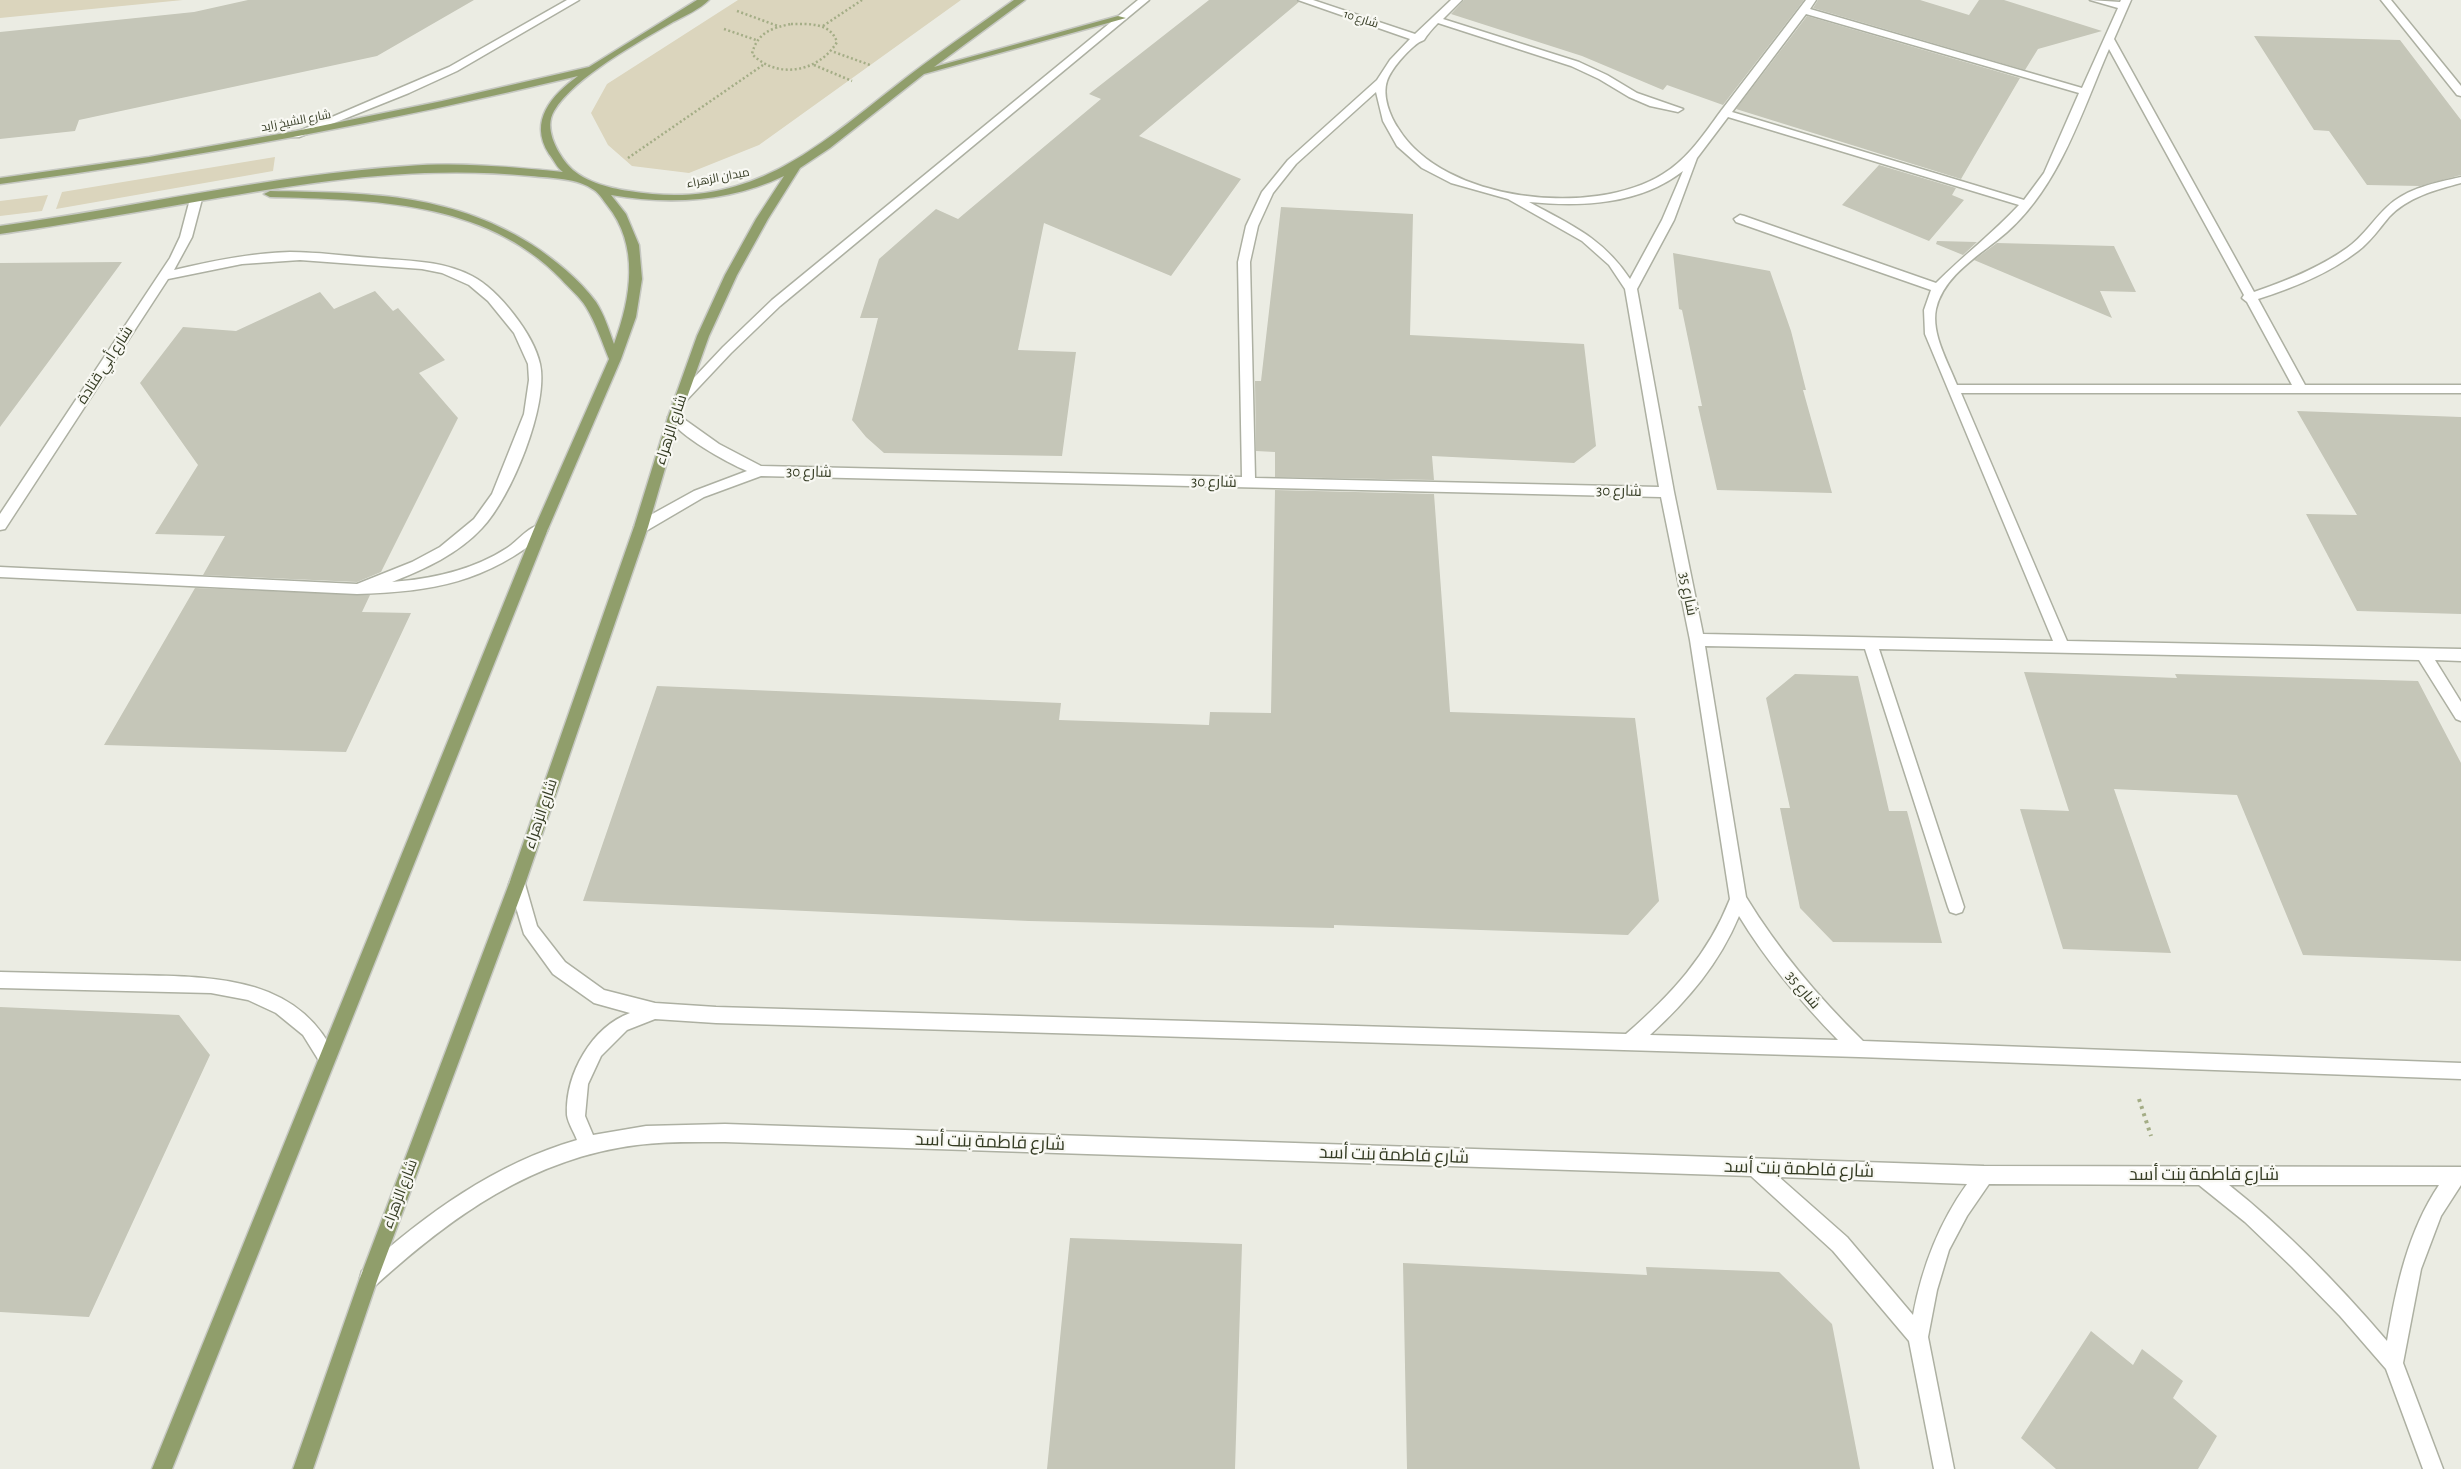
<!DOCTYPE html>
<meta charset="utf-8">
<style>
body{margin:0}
canvas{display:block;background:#ebece3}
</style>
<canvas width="2461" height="1469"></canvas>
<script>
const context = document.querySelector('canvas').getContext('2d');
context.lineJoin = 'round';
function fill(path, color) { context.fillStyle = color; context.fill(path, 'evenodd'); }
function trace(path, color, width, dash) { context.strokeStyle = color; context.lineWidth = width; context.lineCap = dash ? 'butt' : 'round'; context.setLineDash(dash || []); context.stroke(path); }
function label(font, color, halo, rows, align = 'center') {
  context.font = font + ' "Alegreya Sans",Cairo,sans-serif'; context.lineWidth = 4.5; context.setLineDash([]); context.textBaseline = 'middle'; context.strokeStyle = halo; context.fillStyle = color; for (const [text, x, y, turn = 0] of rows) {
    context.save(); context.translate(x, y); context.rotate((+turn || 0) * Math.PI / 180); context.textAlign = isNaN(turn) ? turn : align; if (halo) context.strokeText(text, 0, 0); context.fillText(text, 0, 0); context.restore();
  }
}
fill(new Path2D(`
 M0,0H183L0,18Z
 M738,0H961L759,145L689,173L632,166L608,145L591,113L607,84Z
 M275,157L273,171L56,209L62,192Z
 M48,195L42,211L0,216V201Z`), '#dbd5bd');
fill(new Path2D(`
 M248,0H474L377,56L79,120L75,131L0,139V32L194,12Z
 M1209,0H1296L1299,2L1139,136L1241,179L1171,276L1044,223L1018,350L1076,352L1062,456L884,453L866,437L852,420L878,318H860L879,259L936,209L958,219L1101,99L1089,94Z
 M1464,0H1804L1723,105L1667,85L1663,90L1582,56L1451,14Z
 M1818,0H1920L1969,15L1979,0H2004L2102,31L2038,49L2025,70L1813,8Z
 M1807,16L2020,78L1961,179L1736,109Z
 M2254,36L2400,40L2461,120V175L2420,186L2367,185L2329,131L2314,130Z
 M1879,165L1956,188L1952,195L1964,200L1929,241L1842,205Z
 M1281,207L1413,214L1410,335L1584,344L1596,446L1574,463L1432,456L1434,480L1275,477V452L1256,451L1255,381H1261Z
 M1937,241L1977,242L1963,255L1936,244Z
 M1997,243L2114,246L2136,292L2100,291L2112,318L1974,260Z
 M1673,253L1770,271L1791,331L1806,390H1803L1832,493L1717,490L1698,406H1702L1682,310L1679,309Z
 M122,262L49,361L0,427V263Z
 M375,291L393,311L398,308L445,360L419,373L458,418L381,572L357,582L203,575L225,536L155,534L198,465L140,383L183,327L236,331L320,292L334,309Z
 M2297,411L2461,417V614L2357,611L2306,514L2357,515Z
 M1275,490L1434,494L1450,712L1635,718L1659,901L1628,935L1334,925V928L1029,921L583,901L657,686L1061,703L1059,720L1209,725L1210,712L1271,713Z
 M195,588L370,595L362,612L411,613L346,752L104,745Z
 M2024,672L2177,678L2175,674L2418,681L2461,763V961L2303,955L2237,795L2114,789L2171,953L2063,949L2020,809L2069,811Z
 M1795,674L1858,676L1889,811H1907L1942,943L1833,942L1800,908L1780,808H1790L1766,698Z
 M0,1007L179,1015L210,1055L89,1317L0,1312Z
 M1070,1238L1242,1244L1235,1469H1047Z
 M1403,1263L1647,1275L1646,1267L1779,1272L1832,1324L1860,1469H1407Z
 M2091,1331L2133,1365L2142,1349L2183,1381L2173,1398L2217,1436L2198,1469H2056L2021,1438Z`), '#c5c6b8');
const minor = new Path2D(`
 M567,0H579L457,71L409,93L299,137H291L290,135L449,67Z
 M1138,0H1149L780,306L731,353L683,404H675L673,401L675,398L723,347L772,300Z
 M1298,0H1313L1415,34L1451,0H1462L1443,19L1579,62L1607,75L1637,93L1683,109L1678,112L1650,106L1629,97L1599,79L1571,66L1438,23C1432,29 1427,35 1424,40C1422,41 1419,42 1418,43C1407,51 1391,69 1387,81C1382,96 1390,116 1398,128C1443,202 1593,218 1663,174C1688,159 1704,134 1721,111C1749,74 1778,37 1806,0H1816L1810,9L2082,88L2118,8L2090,0L2120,2L2121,0H2131L2114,39L2254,292C2286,281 2319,268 2347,248C2363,237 2373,220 2387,207C2407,188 2435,183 2461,177V183C2435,190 2408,197 2389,217C2379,229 2370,242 2358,251C2328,274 2293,288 2258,299L2305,385H2461V393H1961L2067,641L2461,649V661L2435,660L2461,702V721L2456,719L2419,660L1879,649L1964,907L1962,912L1956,914L1950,912L1948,907L1865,649L1705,646L1746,897C1779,951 1818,997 1863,1041L2461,1063V1079L1859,1057L716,1023L655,1019L627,1030L601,1056L588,1084L585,1116L593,1135L646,1126L725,1124L1984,1166L2461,1167V1185L2441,1216L2421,1269L2403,1363L2443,1469H2423L2386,1369L2340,1316L2292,1267L2245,1222L2199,1185L1989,1184L1967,1216L1949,1250L1937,1290L1928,1337L1954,1469H1934L1909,1341L1833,1251L1751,1176L725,1142C696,1142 666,1141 637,1145C533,1158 452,1216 376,1285L369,1287L362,1285L360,1278L362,1271C426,1214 494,1164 577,1140C574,1132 568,1123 567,1115C565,1074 592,1027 630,1013L594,1003L553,974L524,934L509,884L511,879L517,877L523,879L525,884L537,926L565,962L604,990L655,1003L716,1007L1626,1034C1671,995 1708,955 1730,899L1690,640L1661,497L761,476L704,497L646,531L641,532L634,527L636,523L694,491L747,471C726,462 679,436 668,417L674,412L719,444L761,466L1242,477L1238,262L1246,226L1262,192L1288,160L1377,80L1390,60L1410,39ZM1806,14L2079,93L2044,173L2024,200L1732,112ZM2109,49L2244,295L2242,298L2247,302L2292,385H1957C1948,362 1931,334 1936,309C1944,274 1982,254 2007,232C2060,185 2082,111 2109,49ZM1376,92L1383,121L1397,146L1422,168L1451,183L1508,199L1582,241L1609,265L1625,289L1659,487L1255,478L1250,262L1258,226L1273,193L1296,164ZM1728,117L2019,205C1993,233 1963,256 1936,283L1744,216L1740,215L1734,219L1736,222L1931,290L1924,310L1925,334L2053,641L1703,634L1674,492L1637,289L1674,220L1697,158ZM1683,171L1662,220L1630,279C1603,238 1571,225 1529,202C1582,207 1639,205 1683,171ZM1739,916C1767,962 1801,1002 1838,1040L1650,1035C1688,1000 1719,964 1739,916ZM1779,1177L1967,1184C1939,1223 1922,1267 1913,1315L1847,1237ZM2229,1185H2439C2408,1231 2396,1287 2387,1341C2339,1285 2287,1231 2229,1185Z
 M2381,0H2391L2461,86V96L2457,95Z
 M196,196L202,199L192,237L174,270C212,261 251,253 290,252C317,252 345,256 373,258C407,261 441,260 472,276C499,290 534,335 540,364C549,405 511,498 482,528C458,554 425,569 392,582C432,579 473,570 507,548C518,541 533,521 546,525L548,529L546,533C486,582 433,592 357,594L0,577V567L357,584L412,562L440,547L474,519L492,494L524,414L529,380L528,364L514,333L488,301L469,285L442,273L422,269L300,260L242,264L168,279L5,529L0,530V514L170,258L180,237L190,199Z
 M0,972C43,973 86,974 129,975C207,977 299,973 336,1058L333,1064L327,1066L321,1064L303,1035L276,1013L248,1000L211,993L0,988Z`);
const major = new Path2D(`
 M697,0H709C700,9 685,16 673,22C639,42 574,77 554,111C544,128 556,150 567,164C581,181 608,188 629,191C745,211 809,154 893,88C932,57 973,29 1014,0H1025L934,67L1118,16L1126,18L924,74L830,148L800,168L768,219L737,275L709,336L680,417L648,527L525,884L378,1278L313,1469H293L360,1278L509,884L634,527L668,417L697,336L725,275L756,219L784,176C730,202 669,205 611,195L626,214L639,245L642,279L636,317L621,359L548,529L172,1469H152L534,529L609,359C602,342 596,323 586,307C580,297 569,288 561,279C485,200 371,200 270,197L264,194L270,191C364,193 448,192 531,244C554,259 579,279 596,302C604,314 609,330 614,344C631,298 640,246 607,205C603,200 599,193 594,190C578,178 551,178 531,176C419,165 316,181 206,200C137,212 69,224 0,234V226C136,207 271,175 408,166C460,162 512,167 563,172C557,168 554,160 549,154C528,121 552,95 578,76C387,122 195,158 0,184V178L149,157L296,131L442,101L589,67Z`);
trace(minor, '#adb0a2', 3);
trace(major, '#c6c8c2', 3);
trace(new Path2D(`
 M737,11L778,26
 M791,24C809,24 830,22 837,42C819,72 777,80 752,54C757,33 771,28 791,24Z
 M823,26L862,0
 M724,29L756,40
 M834,52L870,65
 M814,65L852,81
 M628,158L763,65`), '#a4ad86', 2.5, [2, 2.5]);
trace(new Path2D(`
 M2139,1099L2151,1136`), '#a4ad86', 4, [3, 4.5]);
fill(minor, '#fff');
fill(major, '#909e6b');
label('12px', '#353c24', '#f8f8f3', [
 ["شارع 10",1361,19,18],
 ["شارع الشيخ زايد",296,121,-11],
 ["ميدان الزهراء",718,178,-11]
]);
label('15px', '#353c24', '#f8f8f3', [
 ["شارع أبي قتادة",105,365,-57],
 ["شارع الزهراء",671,430,-72],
 ["شارع 30",809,472,1],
 ["شارع 30",1214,482,1],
 ["شارع 30",1619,491,1],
 ["شارع 35",1688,594,79],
 ["شارع الزهراء",541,814,-71],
 ["شارع 35",1803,990,50],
 ["شارع الزهراء",400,1194,-69]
]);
label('18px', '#353c24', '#f8f8f3', [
 ["شارع فاطمة بنت أسد",990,1142,2],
 ["شارع فاطمة بنت أسد",1394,1155,2],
 ["شارع فاطمة بنت أسد",1799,1169,2],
 ["شارع فاطمة بنت أسد",2204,1175]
]);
</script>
